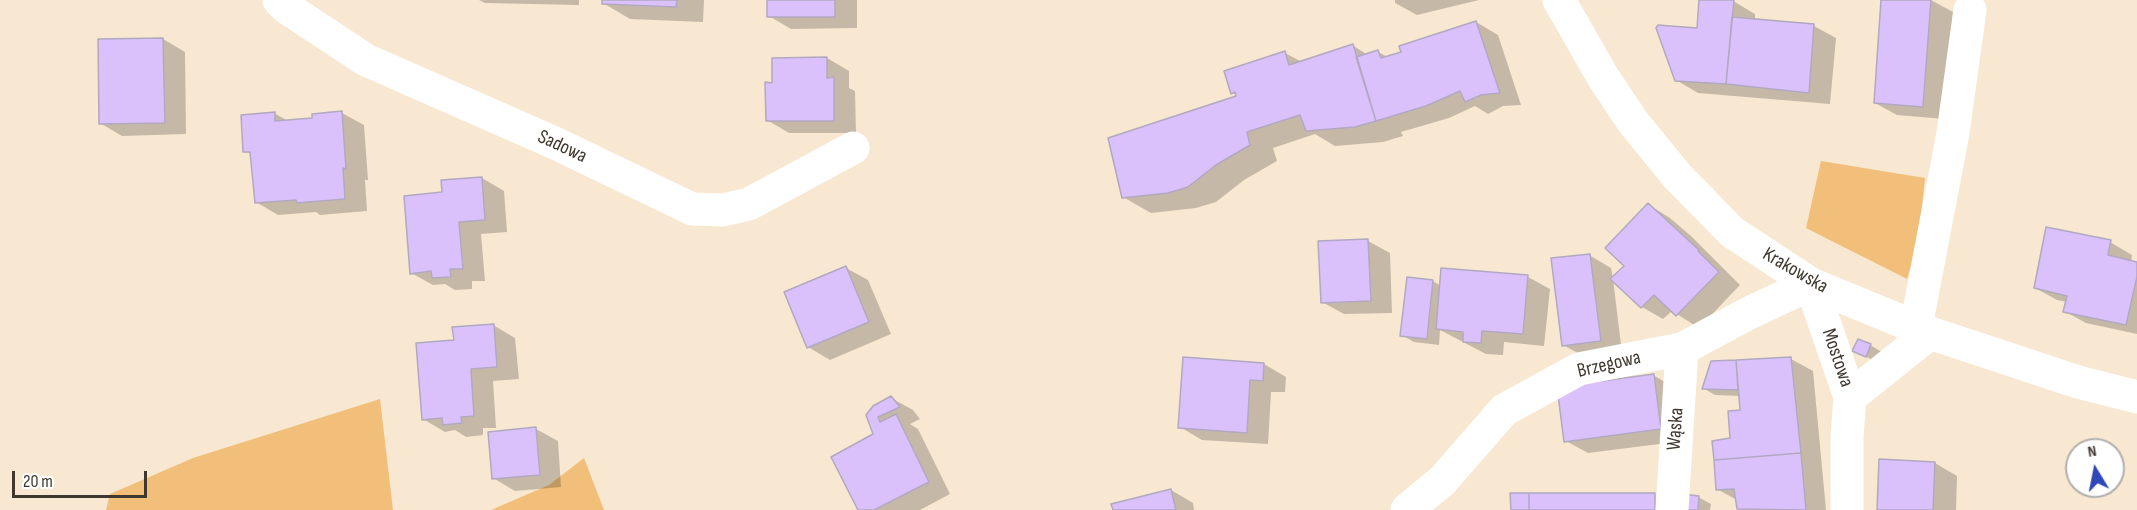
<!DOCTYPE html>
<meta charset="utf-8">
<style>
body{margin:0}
#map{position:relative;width:2137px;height:510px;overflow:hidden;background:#f8e7d1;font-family:"Sofia Sans Condensed",sans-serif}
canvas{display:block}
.north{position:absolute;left:2065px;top:438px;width:60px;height:60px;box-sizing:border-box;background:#fff;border:2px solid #b2afac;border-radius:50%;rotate:350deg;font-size:16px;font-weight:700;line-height:24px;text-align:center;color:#3f382f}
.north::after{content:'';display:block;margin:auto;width:21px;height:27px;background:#2f47b8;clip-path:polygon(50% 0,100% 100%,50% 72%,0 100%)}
.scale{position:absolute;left:12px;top:471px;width:135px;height:27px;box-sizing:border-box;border:3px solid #3f382f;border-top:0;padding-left:8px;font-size:18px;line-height:21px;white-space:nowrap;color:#3f382f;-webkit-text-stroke:4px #fff;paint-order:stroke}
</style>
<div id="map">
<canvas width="2137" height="510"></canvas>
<div class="north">N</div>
<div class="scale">20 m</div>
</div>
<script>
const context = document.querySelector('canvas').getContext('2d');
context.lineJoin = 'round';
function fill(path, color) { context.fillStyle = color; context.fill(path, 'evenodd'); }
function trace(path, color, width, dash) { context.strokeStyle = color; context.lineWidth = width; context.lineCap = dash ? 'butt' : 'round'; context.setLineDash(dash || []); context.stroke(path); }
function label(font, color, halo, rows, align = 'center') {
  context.font = font + ' "Sofia Sans Condensed",sans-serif'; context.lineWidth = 4.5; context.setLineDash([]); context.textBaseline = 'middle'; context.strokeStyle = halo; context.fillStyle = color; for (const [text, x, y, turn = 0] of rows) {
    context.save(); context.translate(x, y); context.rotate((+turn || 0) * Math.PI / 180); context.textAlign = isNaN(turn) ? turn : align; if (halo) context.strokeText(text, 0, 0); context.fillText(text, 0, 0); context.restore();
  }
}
fill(new Path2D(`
 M1821,161L1925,178L1918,244L1907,279L1806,228Z
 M380,399L393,510H106L110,494L193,458Z
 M584,458L604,510H491L549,485Z`), '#f1bf7a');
fill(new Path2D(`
 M479,0H579V5L485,3Z
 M603,0H704L703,22L630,19L603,3Z
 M768,0H857V28L791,29L769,16Z
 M1395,0H1479L1417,15L1395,3Z
 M1700,0L1733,1L1755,14V21L1814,26L1836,38L1830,104L1698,93L1676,80L1698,30Z
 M1883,0H1931L1953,12L1944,119L1897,115L1875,103Z
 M1476,22L1498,35L1521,105L1503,106L1488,114L1475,106L1449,118L1401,132L1403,136L1383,142L1335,146L1315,134L1273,148L1277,161L1244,180L1216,202L1196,208L1151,213L1123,197L1239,96L1232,93L1285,53L1302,62L1352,45L1368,55L1378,52L1388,57Z
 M163,39L185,52L186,134L122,136L100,123L99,40Z
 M827,58L849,71V88L855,91L856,133H789L767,120L774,84Z
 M274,113L288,121L313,119L342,113L364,125L368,180H365L367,211L320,215L316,212L278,215L256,202L252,155L245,151Z
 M482,178L504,191L507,232L481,234L485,281H472V289L455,290L445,284L433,285L411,273L444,194Z
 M1649,205L1670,218L1691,236L1740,285L1699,328L1672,311L1663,319L1642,307L1613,279L1622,353L1585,357L1563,345L1589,255L1611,268L1613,279L1626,266Z
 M1368,241L1390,253L1392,313L1344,314L1322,302Z
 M2110,242L2132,255L2131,262L2137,264V334L2086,323L2064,311L2067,302L2057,300L2035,288Z
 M846,268L868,280L891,334L830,360L808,347Z
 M1528,277L1550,289L1544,346L1504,342L1503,355L1486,354L1440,330L1439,345L1414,342L1402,335L1433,281L1441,286Z
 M493,325L515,338L519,379L493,381L496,428H483V435L466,437L455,430L445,432L423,419Z
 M1870,345L1882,352L1878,363L1854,350Z
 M1791,359L1813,371L1826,510H1741L1738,508L1737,500L1717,489L1741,411L1740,396L1715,395L1703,388L1713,363Z
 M1264,364L1286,377L1285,392H1271L1268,444L1202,440L1180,427Z
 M1653,375L1675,388L1683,441L1588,453L1566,441Z
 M891,398L913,410L920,419L910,424L918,429L950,494L920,510H860L874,435L868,415Z
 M536,429L558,441L561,487L515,491L493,478Z
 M1935,463L1957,476L1956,510H1879Z
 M1171,490L1193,503L1194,510H1114Z
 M1698,497L1711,504L1710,510H1682Z`), '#0003');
const building = new Path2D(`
 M602,0H677L676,7L602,4Z
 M767,0H835V17H767Z
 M1699,0H1734L1726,84L1675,81L1656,28L1658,25L1697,28Z
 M1881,0H1931L1923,107L1874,103Z
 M1732,17L1814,24L1809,93L1726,84Z
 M1476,21L1500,93L1481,95L1465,102L1460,91L1426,106L1376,121L1356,57L1378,50L1381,58L1401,52L1399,46Z
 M163,38L165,123L99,124L98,39Z
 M1353,44L1376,121L1355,127L1306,131L1300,115L1247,132L1250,145L1216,165L1188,187L1168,193L1122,198L1108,138L1236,96L1235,92L1231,94L1224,71L1285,51L1289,65Z
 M827,57V78L834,77V121H766L765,82L772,83V58Z
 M342,111L346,169L343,168L345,199L297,203L296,200L255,203L250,152H243L241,115L275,112V121L312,118V114Z
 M482,177L485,220L459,222L463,269H450L451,277L432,278L431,271L410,274L404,196L442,192L441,180Z
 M1648,203L1699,250L1698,251L1719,272L1676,316L1654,295L1641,308L1610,279L1624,266L1605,248Z
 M2046,227L2111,240L2108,255L2137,262V277L2126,325L2063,312L2067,296L2034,288Z
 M1368,239L1371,301L1321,303L1318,241Z
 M1590,254L1601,341L1562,346L1551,258Z
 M846,266L869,322L807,348L784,292Z
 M1441,268L1528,275L1523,334L1482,331L1481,343L1463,342V332L1436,329Z
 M1407,277L1433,280L1427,339L1400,336Z
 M494,324L497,367L471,369L474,416L461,417L462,423L443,425L442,418L422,420L416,343L454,340L452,327Z
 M1858,339L1871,344L1866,357L1852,351Z
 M1183,357L1264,363L1263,381L1250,380L1247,433L1178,428Z
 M1791,357L1801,453L1714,460L1712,441L1730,438L1728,411L1740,410L1736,360Z
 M1736,360L1738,390L1702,389L1711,361Z
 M1654,374L1661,429L1564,442L1557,387Z
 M891,396L900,407L878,417L880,422L896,414L929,482L874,510H858L831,457L873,434L866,415L873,406Z
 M536,427L540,475L492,479L488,432Z
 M1801,453L1806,510L1737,509L1734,489L1716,490L1714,460Z
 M1879,459L1935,462L1933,510H1877Z
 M1171,489L1176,510H1113L1111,504Z
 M1510,493H1529V510H1511Z
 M1529,493H1655V510H1529Z
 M1682,494L1699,496L1698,510H1681Z`);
fill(building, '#dbc1fc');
trace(building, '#b2a8c0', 1.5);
trace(new Path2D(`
 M279,0L287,8L366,60L557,144L692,209L723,210L749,204L853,148
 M1559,0L1603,77L1633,122L1678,177L1732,232L1811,284L1930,333L2078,382L2137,397
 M1811,284L1850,397L1847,437V510
 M1916,327L1953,133L1970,10
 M1850,397L1930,333
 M1407,510L1443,480L1504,410L1579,369L1682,349L1749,313L1811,284
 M1672,510L1682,349`), '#fff', 33);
label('20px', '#3f382f', '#fff', [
 ["Sadowa",562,147,25],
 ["Krakowska",1795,271,30],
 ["Mostowa",1837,358,71],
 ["Brzegowa",1609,365,-13],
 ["Wąska",1676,429,-86]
]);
</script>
